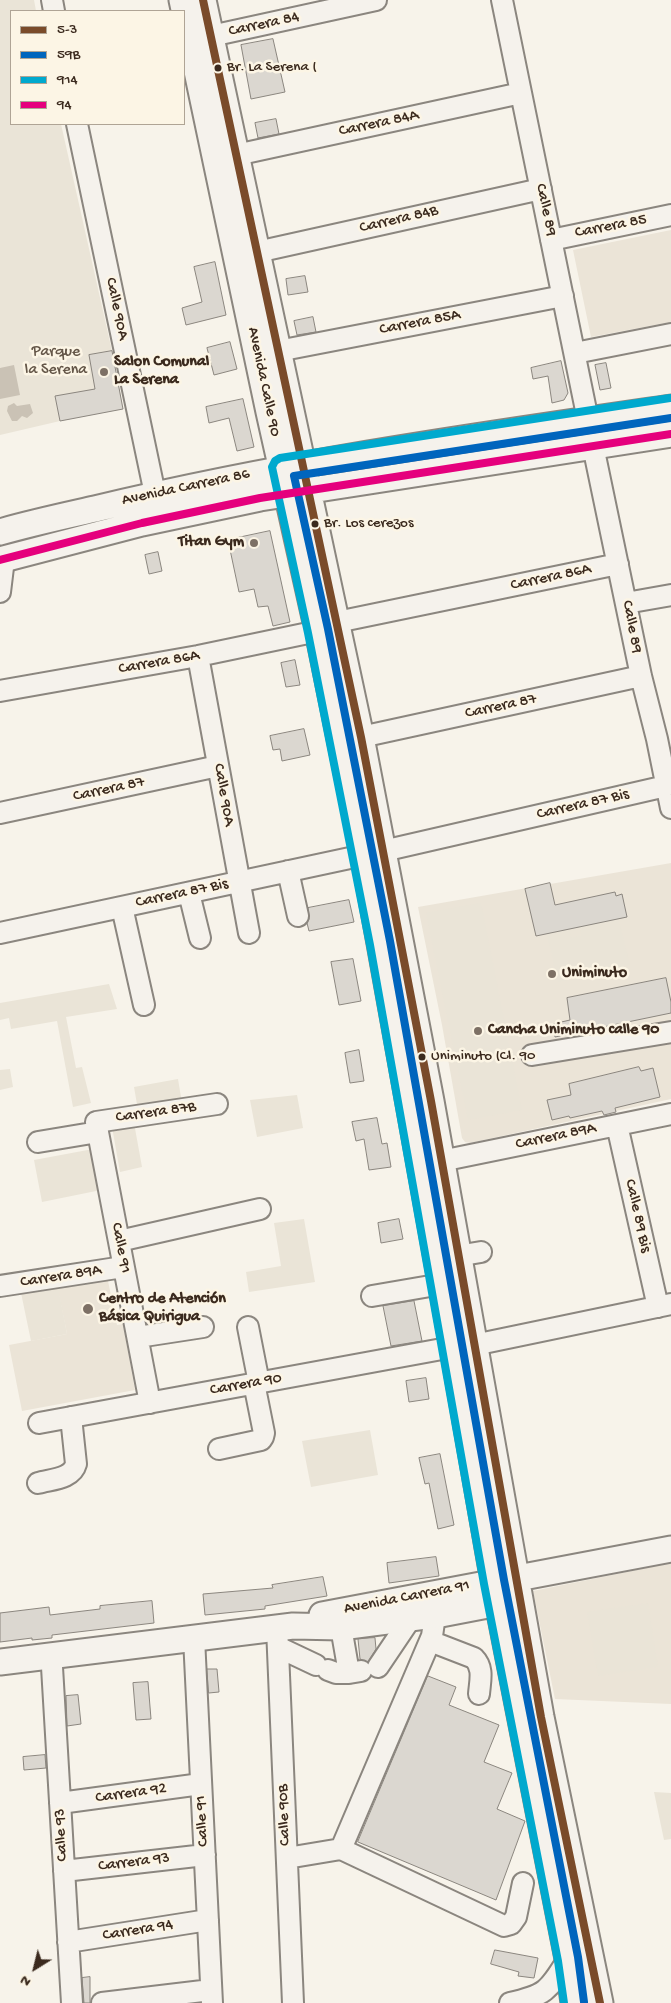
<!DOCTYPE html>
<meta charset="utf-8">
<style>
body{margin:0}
#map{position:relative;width:671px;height:2003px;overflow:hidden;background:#f7f3ea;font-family:"Gochi Hand",sans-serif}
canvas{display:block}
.legend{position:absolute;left:10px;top:10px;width:175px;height:115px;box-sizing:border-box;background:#fcf5e5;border:1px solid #afa495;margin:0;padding:6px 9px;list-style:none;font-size:15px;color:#3b2a1e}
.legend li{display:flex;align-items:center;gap:10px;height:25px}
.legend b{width:25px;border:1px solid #afa495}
.north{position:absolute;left:10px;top:1943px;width:50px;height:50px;-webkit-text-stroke:4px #fcf5e5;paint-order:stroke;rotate:216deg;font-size:14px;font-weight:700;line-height:20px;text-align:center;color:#3b2a1e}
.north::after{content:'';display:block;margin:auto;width:18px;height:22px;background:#3b2a1e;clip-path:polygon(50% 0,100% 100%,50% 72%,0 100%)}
</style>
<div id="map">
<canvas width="671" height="2003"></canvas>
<ul class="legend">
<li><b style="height:6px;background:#7a4b2a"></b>5-3</li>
<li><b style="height:6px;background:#0065bd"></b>59B</li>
<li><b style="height:6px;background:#00a9ce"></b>914</li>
<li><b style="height:6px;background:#e5007d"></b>94</li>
</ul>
<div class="north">N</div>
</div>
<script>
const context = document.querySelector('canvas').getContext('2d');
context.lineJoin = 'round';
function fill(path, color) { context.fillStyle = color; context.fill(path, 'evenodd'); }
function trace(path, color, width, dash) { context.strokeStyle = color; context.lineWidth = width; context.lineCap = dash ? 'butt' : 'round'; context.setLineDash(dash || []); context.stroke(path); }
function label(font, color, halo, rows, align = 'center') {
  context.font = font + ' "Gochi Hand",sans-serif'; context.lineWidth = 5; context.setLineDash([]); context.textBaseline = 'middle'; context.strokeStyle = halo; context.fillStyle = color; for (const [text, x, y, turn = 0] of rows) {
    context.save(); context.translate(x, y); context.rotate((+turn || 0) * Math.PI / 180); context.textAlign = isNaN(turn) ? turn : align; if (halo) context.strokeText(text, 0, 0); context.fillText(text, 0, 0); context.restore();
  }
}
fill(new Path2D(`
 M671,230V322L591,337L573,250Z
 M671,863V1099L470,1143L465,1142L462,1138L442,1025L418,907Z
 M107,1276L117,1325L123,1324L135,1390L22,1411L9,1345L67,1334L57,1285Z
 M671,1563V1704L555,1699L533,1591Z`), '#ebe4d7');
fill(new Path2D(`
 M0,0H34L36,11H11V124H61L112,351L123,409L60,421L0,435Z
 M481,903L522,1110L468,1120L426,913Z
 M618,918L630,965L558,982L547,934L569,929L571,938L581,936L580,927Z
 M109,984L117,1009L66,1017L76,1068L82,1067L91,1103L73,1107L57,1021L11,1029L9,1018L0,1020V1003Z
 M10,1069L13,1087L0,1090V1070Z
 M178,1079L183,1109L139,1116L134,1087Z
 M297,1095L303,1128L257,1137L250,1100Z
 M134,1123L142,1167L120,1172L112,1127Z
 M93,1149L101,1190L42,1202L34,1160Z
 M304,1219L315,1282L249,1292L246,1272L281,1266L274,1223Z
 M57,1281L67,1334L31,1341L20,1288Z
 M370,1430L378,1475L311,1487L302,1441Z
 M648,1603L658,1667L598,1676L587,1612Z
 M654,1792L671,1793V1839L664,1840Z`), '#eae4d7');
fill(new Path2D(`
 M14,365L20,395L0,399V368Z
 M14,403L17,406L30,404L33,413L27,418L22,416L17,421H12L7,411L8,406Z`), '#cac2b5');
const building = new Path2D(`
 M273,39L285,92L251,99L241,45Z
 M276,119L279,134L258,138L255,123Z
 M215,262L226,315L186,325L182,308L202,302L194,267Z
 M305,276L308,292L288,295L286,279Z
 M313,317L316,332L297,335L294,321Z
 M230,342L237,369L214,375L207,348Z
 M112,351L123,409L60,421L55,396L95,389L89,355Z
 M561,361L568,393L564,400L552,403L548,376L533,379L531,368Z
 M606,363L611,388L600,390L595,365Z
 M243,399L254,447L237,451L229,418L209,423L206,407Z
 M270,531L290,622L273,626L268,606L258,607L254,589L239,592L228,540Z
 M158,552L162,571L149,574L145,555Z
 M295,660L300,685L286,687L281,663Z
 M304,729L310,755L282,761L280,749L273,750L270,736Z
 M550,883L555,905L615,892L616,896L622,894L627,917L536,936L525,889Z
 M349,900L354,922L309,931L307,923L309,919L308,908Z
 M353,959L361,1001L339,1005L331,962Z
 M666,978L671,1002V1013L555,1037L553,1024L570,1020L567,998Z
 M359,1050L364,1081L350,1083L345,1053Z
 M639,1067L641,1071L653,1068L660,1097L615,1108L616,1112L604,1115L602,1111L570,1118L569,1116L552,1120L547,1100L571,1095L569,1084Z
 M377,1118L382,1144L387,1143L391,1167L369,1170L364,1139L356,1141L352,1122Z
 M399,1219L403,1239L381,1243L378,1223Z
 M414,1301L422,1341L391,1346L383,1306Z
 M426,1378L429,1399L409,1402L406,1381Z
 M440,1454L454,1525L438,1529L429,1483L425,1484L419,1458Z
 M436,1557L439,1576L389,1583L387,1563Z
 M323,1577L327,1596L265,1606V1609L205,1615L203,1594L273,1588L272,1585Z
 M152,1601L154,1623L52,1635V1638L32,1640V1638L0,1642V1613L49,1607L50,1615L100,1609V1606Z
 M375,1638L376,1649L368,1662L360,1659L358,1639Z
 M207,1669H217L219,1692L209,1693Z
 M428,1676L456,1687L449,1705L499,1725L484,1762L512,1773L497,1809L525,1821L496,1900L358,1842Z
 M148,1682L151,1719L136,1720L133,1683Z
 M78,1695L81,1724L67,1726L66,1696Z
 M45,1755L46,1768L24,1770L23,1757Z
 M495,1950L538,1958L534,1978L518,1976L519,1972L491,1964Z
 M90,1977V2003H84L82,1978Z`);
fill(building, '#dbd7d0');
trace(building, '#8b867f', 1);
const minor = new Path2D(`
 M52,0L54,11
 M502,0L588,420
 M211,36L376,0
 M77,124L155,494
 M236,155L521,93
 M551,240L671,215
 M257,252L541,189
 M278,351L563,296
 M575,353L671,334
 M593,446L641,676L657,739L671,808
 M0,592L4,559
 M626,603L671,595
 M337,622L618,564
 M198,656L249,933
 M0,691L198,656L318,631
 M361,737L641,676
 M0,813L218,766
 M383,851L666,786
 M288,871L298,916
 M189,893L200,938
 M122,907L144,1005
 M0,933L364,855
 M532,1055L671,1032
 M617,1125L658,1307
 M38,1142L98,1132
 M441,1161L671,1114
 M119,1241L260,1209
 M457,1256L481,1252
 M0,1286L123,1267
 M372,1296L442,1284
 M248,1327L259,1383
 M138,1337L203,1327
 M474,1345L671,1304
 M150,1403L96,1122L217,1104
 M39,1423L453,1347
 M219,1449L261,1440L263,1437L264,1433L254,1383
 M38,1483C52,1479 72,1479 76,1464L71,1417
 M341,1627L349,1673L361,1671
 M277,1628L293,2003
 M194,1638L212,2003
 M430,1641L474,1658C484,1668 480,1681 479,1694
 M278,1647L316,1665
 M52,1667L72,2003
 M378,1667L411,1618
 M328,1670L336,1673H349
 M60,1803L201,1784
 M341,1849L432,1636L435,1615
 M341,1849L504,1926L511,1924L516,1917L523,1883
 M287,1858L341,1849
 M64,1871L205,1855
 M68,1942L208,1920
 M102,2003L211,1990
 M510,2003C546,1995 548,1991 568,1959`);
const major = new Path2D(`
 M182,0L269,412L318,631L364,855L453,1347L494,1582L568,1959L574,2003
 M203,0L361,737L431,1101L541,1717L600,2003
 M0,532C31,523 64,516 95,509C285,463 478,436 671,408
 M0,560L142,523L260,498L671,434
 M322,1615L671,1549
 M0,1662L293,1626L341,1627L441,1614L514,1600`);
trace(minor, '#8b867f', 24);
trace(major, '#8b867f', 29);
trace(minor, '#f5f2ec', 20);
trace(major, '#f5f2ec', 25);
trace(new Path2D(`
 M203,0L361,737L431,1101L541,1717L600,2003`), '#7a4b2a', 8);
trace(new Path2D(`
 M584,2002L578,1957L504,1580L390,941L328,629L294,476L671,418`), '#0065bd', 8);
trace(new Path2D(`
 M564,2003L558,1961L484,1584L370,945L308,633L272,467L275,461L280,458L670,398`), '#00a9ce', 8);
trace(new Path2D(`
 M0,560L142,523L260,498L671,434`), '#e5007d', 8);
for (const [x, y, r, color] of [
 [218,68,4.5,"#3b2a1e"],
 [104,372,5,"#7d7065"],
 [315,524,4.5,"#3b2a1e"],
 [254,543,5,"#7d7065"],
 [552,974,5,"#7d7065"],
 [478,1031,5,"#7d7065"],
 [422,1057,4.5,"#3b2a1e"],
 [88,1309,6,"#7d7065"]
]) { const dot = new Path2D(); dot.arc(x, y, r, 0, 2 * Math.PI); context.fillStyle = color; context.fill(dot); trace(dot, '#fcf5e5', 2); }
label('15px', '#3b2a1e', '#fcf5e5', [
 ["Br. La Serena (",227,68],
 ["Br. Los cerezos",324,524],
 ["Uniminuto (Cl. 90",431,1057]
], 'left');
label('16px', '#3b2a1e', '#fcf5e5', [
 ["Carrera 84",264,25,-12],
 ["Carrera 84A",379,124,-12],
 ["Calle 89",545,210,78],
 ["Carrera 84B",399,220,-13],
 ["Carrera 85",611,227,-11],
 ["Calle 90A",116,309,78],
 ["Carrera 85A",420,323,-11],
 ["Avenida Calle 90",263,382,78],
 ["Avenida Carrera 86",186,488,-12],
 ["Carrera 86A",551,578,-12],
 ["Calle 89",631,627,79],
 ["Carrera 86A",159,663,-10],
 ["Carrera 87",501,707,-12],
 ["Carrera 87",109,790,-12],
 ["Calle 90A",223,795,80],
 ["Carrera 87 Bis",583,805,-13],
 ["Carrera 87 Bis",182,894,-12],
 ["Carrera 87B",156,1113,-8],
 ["Carrera 89A",556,1137,-12],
 ["Calle 89 Bis",637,1216,77],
 ["Calle 91",120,1248,79],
 ["Carrera 89A",61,1277,-9],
 ["Carrera 90",246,1385,-10],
 ["Avenida Carrera 91",407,1598,-11],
 ["Carrera 92",131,1794,-8],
 ["Calle 90B",285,1815,-92],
 ["Calle 91",203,1821,-93],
 ["Calle 93",62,1835,-93],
 ["Carrera 93",134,1863,-7],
 ["Carrera 94",138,1931,-9]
]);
label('16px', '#645648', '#fcf5e5', [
 ["Parque",56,353],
 ["la Serena",56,371]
]);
label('bold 16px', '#3b2a1e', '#fcf5e5', [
 ["Salon Comunal",114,363],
 ["La Serena",114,381],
 ["Titan Gym",244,543,"right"],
 ["Uniminuto",562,974],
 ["Cancha Uniminuto calle 90",488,1031],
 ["Centro de Atención",99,1300],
 ["Básica Quirigua",99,1318]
], 'left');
</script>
